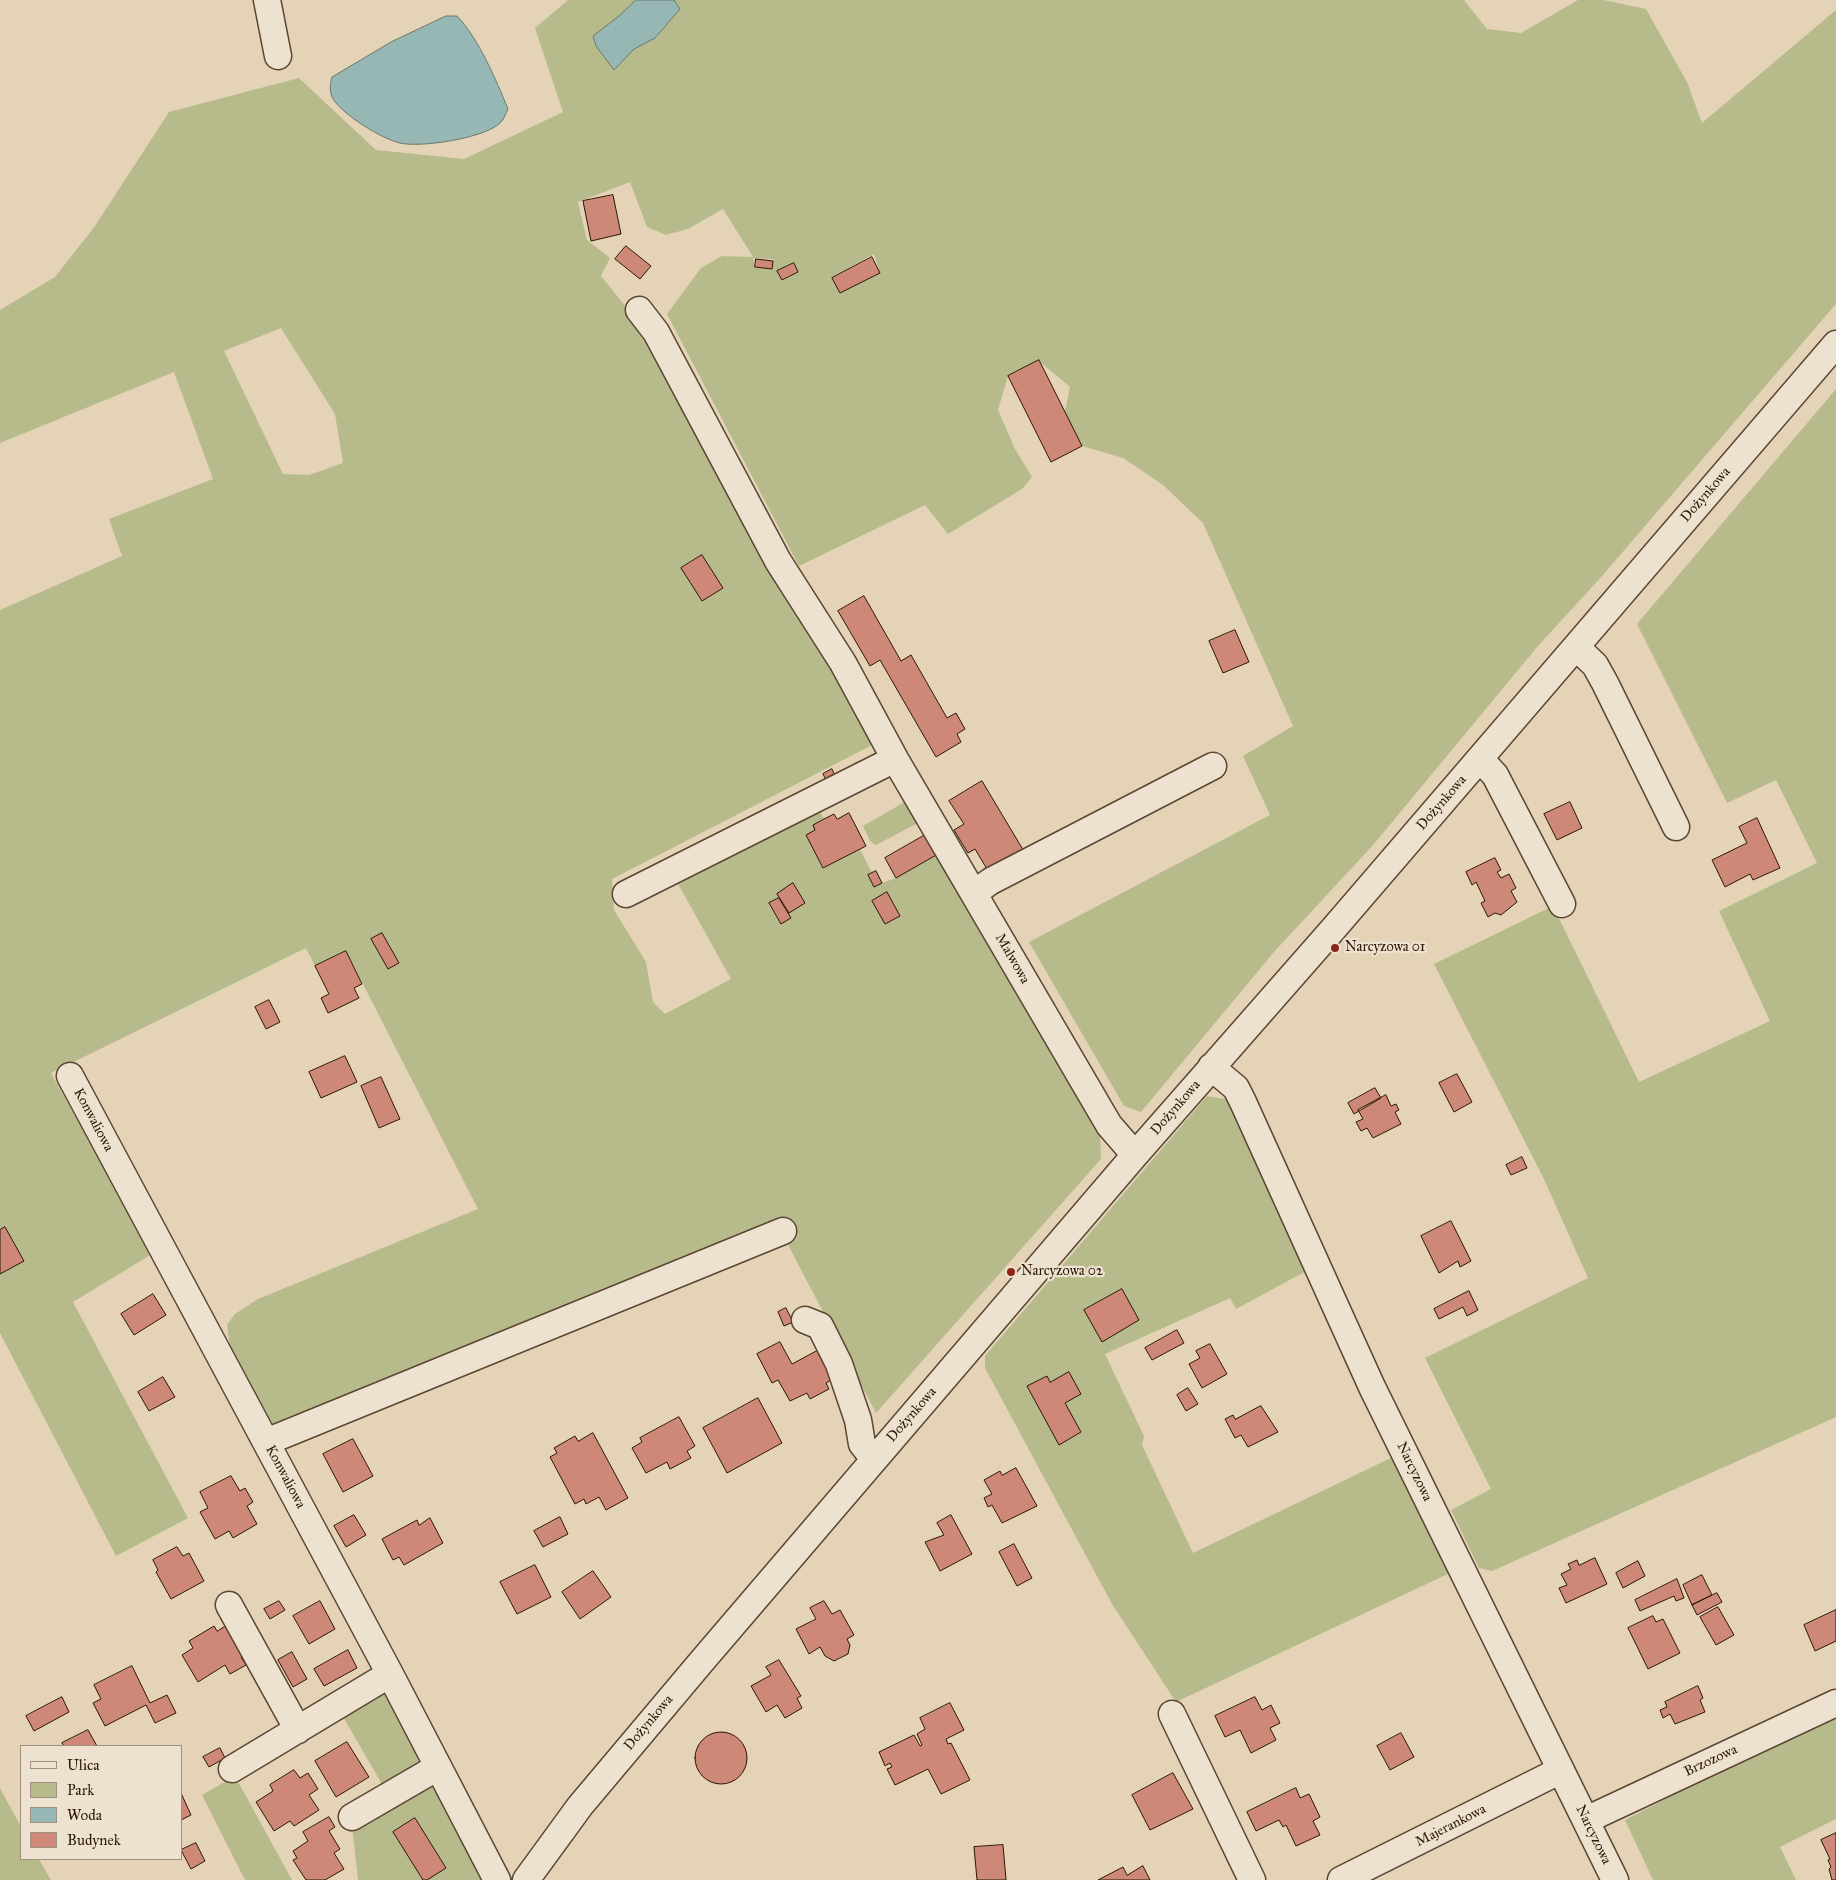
<!DOCTYPE html>
<meta charset="utf-8">
<style>
body{margin:0}
#map{position:relative;width:1836px;height:1880px;overflow:hidden;background:#e4d3b6;font-family:"IM FELL Great Primer",serif}
canvas{display:block}
.legend{position:absolute;left:20px;top:1745px;width:162px;height:115px;box-sizing:border-box;background:#ede2d0;border:1px solid #a09080;margin:0;padding:6px 9px;list-style:none;font-size:15px;color:#2d1607}
.legend li{display:flex;align-items:center;gap:10px;height:25px}
.legend b{width:25px;border:1px solid #a09080}
</style>
<div id="map">
<canvas width="1836" height="1880"></canvas>
<ul class="legend">
<li><b style="height:6px;background:#ede2d0"></b>Ulica</li>
<li><b style="height:14px;background:#b7bb8c"></b>Park</li>
<li><b style="height:14px;background:#96b7b3"></b>Woda</li>
<li><b style="height:14px;background:#ce8877"></b>Budynek</li>
</ul>
</div>
<script>
const context = document.querySelector('canvas').getContext('2d');
context.lineJoin = 'round';
function fill(path, color) { context.fillStyle = color; context.fill(path, 'evenodd'); }
function trace(path, color, width, dash) { context.strokeStyle = color; context.lineWidth = width; context.lineCap = dash ? 'butt' : 'round'; context.setLineDash(dash || []); context.stroke(path); }
function label(font, color, halo, rows, align = 'center') {
  context.font = font + ' "IM FELL Great Primer",serif'; context.lineWidth = 4.5; context.setLineDash([]); context.textBaseline = 'middle'; context.strokeStyle = halo; context.fillStyle = color; for (const [text, x, y, turn = 0] of rows) {
    context.save(); context.translate(x, y); context.rotate((+turn || 0) * Math.PI / 180); context.textAlign = isNaN(turn) ? turn : align; if (halo) context.strokeText(text, 0, 0); context.fillText(text, 0, 0); context.restore();
  }
}
fill(new Path2D(`
 M568,0H1464L1487,29L1521,33L1578,0H1604L1646,9L1687,82L1702,123L1836,10V304L1602,576L1538,646L1374,844L1274,952L1141,1112L1124,1106L1029,942L1270,815L1243,756L1293,726L1203,523L1163,485L1123,458L1082,446L1064,416L1070,387L1039,361L1008,376L998,410L1015,449L1032,477L1022,489L948,534L925,505L799,566L667,314L701,268L722,256L753,257L723,209L688,229L666,235L647,227L630,182L578,202L587,240L610,258L601,276L631,313L876,743L612,879L614,910L646,962L653,1002L665,1014L731,979L677,882L818,807L824,819L815,830L806,835L823,868L860,849L872,873L876,871L882,883L896,878L938,854L1100,1130L1101,1159L876,1413L786,1241L282,1449L230,1348L227,1325L235,1314L258,1299L478,1209L346,951L315,966L306,948L51,1073L152,1254L73,1302L188,1518L116,1556L0,1333V610L122,556L109,519L213,479L174,372L0,443V310L55,277L95,226L169,112L299,78L376,150L464,159L563,112L535,28ZM874,254L880,273L840,293L832,278L825,281ZM753,258L773,259L772,269L755,267ZM794,262L798,272L782,281L778,271ZM281,328L335,414L343,463L309,475L283,474L224,351Z
 M1836,389V1417L1492,1571L1479,1568L1451,1510L1491,1489L1425,1358L1588,1278L1544,1179L1434,964L1553,906L1639,1082L1770,1021L1719,911L1817,863L1776,780L1727,803L1637,624Z
 M908,800L920,822L876,845L870,841L863,826Z
 M1207,1096L1231,1100L1310,1269L1236,1309L1230,1298L1105,1354L1144,1436L1142,1445L1193,1553L1393,1457L1452,1572L1176,1702L1112,1604L985,1368V1356Z
 M387,1688L425,1761L383,1786L342,1715Z
 M1836,1711V1819L1780,1847L1796,1880H1653L1625,1820Z
 M235,1776L292,1880H245L202,1795Z
 M435,1778L489,1880H358L352,1826Z
 M0,1788L21,1827V1859H39L51,1880H0Z`), '#b7bb8c');
const water = new Path2D(`
 M636,0H674L680,9L655,38L634,49L614,70L596,46L593,36L619,16Z
 M446,16H457C479,39 496,80 508,109C506,113 504,120 500,123C485,138 421,148 400,143C382,139 343,115 333,99C329,91 330,85 332,77L391,42Z`);
fill(water, '#96b7b3');
trace(water, '#6c776e', 1);
const building = new Path2D(`
 M613,195L621,234L591,241L583,201Z
 M626,246L651,266L640,279L615,259Z
 M872,257L880,273L840,293L832,278Z
 M756,259L773,261L772,269L755,267Z
 M794,263L798,272L782,280L777,271Z
 M1039,360L1082,446L1051,462L1008,376Z
 M702,555L723,588L702,601L681,568Z
 M864,596L901,661L911,655L947,718L956,713L965,729L957,734L961,742L936,757L880,660L870,666L838,611Z
 M1235,630L1249,662L1223,673L1209,641Z
 M832,769L836,778L827,782L823,774Z
 M982,781L1025,853L990,874L975,849L968,853L954,830L964,824L949,801Z
 M1570,802L1582,828L1557,840L1544,814Z
 M849,813L866,846L823,868L806,835L815,830L813,825L824,819L834,814L837,819Z
 M1757,818L1780,868L1753,880L1750,874L1725,887L1712,860L1747,843L1739,827Z
 M927,834L938,854L896,878L885,858Z
 M1495,858L1501,870L1497,872L1501,878L1509,874L1516,888L1511,891L1517,902L1501,915L1495,913L1488,917L1481,903L1485,901L1476,882L1472,885L1466,872Z
 M876,871L882,883L874,887L868,875Z
 M793,883L805,903L789,913L777,894Z
 M887,892L900,916L885,924L872,901Z
 M779,898L791,918L781,924L769,903Z
 M382,933L399,963L388,969L371,939Z
 M346,951L362,984L354,988L359,998L328,1013L321,998L329,994L315,966Z
 M269,1000L280,1022L266,1029L255,1007Z
 M345,1056L357,1082L321,1098L309,1072Z
 M1457,1074L1472,1102L1454,1112L1439,1083Z
 M381,1077L400,1119L379,1128L361,1086Z
 M1375,1088L1381,1098L1354,1114L1348,1103Z
 M1386,1095L1391,1106L1396,1104L1399,1110L1395,1112L1401,1124L1373,1138L1367,1128L1361,1131L1356,1122L1363,1119L1358,1110Z
 M1522,1157L1527,1168L1511,1175L1506,1165Z
 M1451,1221L1471,1261L1460,1267L1458,1261L1439,1273L1421,1236Z
 M5,1227L24,1261L0,1274V1230Z
 M1122,1289L1139,1320L1102,1342L1084,1310Z
 M1469,1291L1478,1310L1467,1316L1463,1307L1439,1319L1434,1309Z
 M153,1294L166,1315L134,1335L121,1314Z
 M786,1308L793,1322L784,1326L778,1312Z
 M1177,1330L1184,1343L1152,1360L1145,1348Z
 M780,1342L792,1364L820,1349L835,1378L826,1383L829,1389L810,1399L807,1393L790,1401L778,1380L772,1383L757,1354Z
 M1210,1344L1227,1374L1202,1388L1189,1364L1200,1358L1196,1351Z
 M1069,1372L1081,1394L1065,1403L1081,1432L1059,1445L1027,1386L1047,1376L1050,1382Z
 M163,1377L175,1397L149,1411L138,1392Z
 M1188,1388L1198,1404L1186,1411L1177,1395Z
 M758,1398L782,1443L727,1473L703,1428Z
 M1261,1406L1278,1432L1248,1447L1241,1435L1235,1438L1225,1419L1233,1415L1235,1419Z
 M679,1417L695,1446L687,1451L691,1458L670,1469L667,1462L646,1473L632,1448L642,1442L640,1438Z
 M593,1433L628,1498L606,1510L599,1497L586,1504L584,1499L575,1504L550,1457L557,1453L554,1448L575,1436L578,1441Z
 M353,1439L373,1476L343,1492L323,1454Z
 M1016,1468L1037,1506L1002,1523L992,1505L988,1507L984,1498L992,1494L984,1480L1000,1471L1002,1475Z
 M231,1476L240,1491L245,1488L253,1502L247,1506L257,1524L233,1538L229,1531L215,1539L200,1512L208,1508L200,1492Z
 M354,1515L366,1535L346,1547L334,1526Z
 M951,1515L972,1554L940,1571L925,1542L944,1535L937,1523Z
 M560,1517L568,1534L543,1547L534,1531Z
 M430,1518L443,1543L404,1565L399,1557L393,1560L382,1539L417,1520L419,1525Z
 M1014,1544L1032,1578L1017,1586L999,1552Z
 M177,1547L183,1556L189,1553L204,1581L171,1599L156,1572L158,1570L153,1560Z
 M1595,1558L1607,1584L1566,1603L1559,1588L1567,1585L1561,1574L1571,1569L1568,1564L1577,1560L1579,1565Z
 M1638,1561L1645,1576L1623,1588L1616,1573Z
 M535,1565L551,1597L517,1614L500,1582Z
 M593,1571L611,1597L580,1619L562,1592Z
 M1702,1575L1712,1595L1692,1605L1683,1585Z
 M1677,1579L1684,1598L1676,1601L1674,1596L1640,1611L1635,1600Z
 M1717,1593L1722,1602L1697,1615L1692,1605Z
 M279,1601L285,1610L270,1619L264,1609Z
 M320,1601L335,1629L309,1644L293,1616Z
 M824,1601L832,1614L840,1610L854,1635L847,1639L850,1645L848,1654L834,1661L825,1656L820,1647L809,1654L796,1629L816,1619L810,1608Z
 M1718,1607L1734,1635L1716,1645L1700,1617Z
 M1836,1610V1641L1815,1651L1804,1625Z
 M1653,1616L1656,1622L1663,1619L1680,1653L1648,1669L1628,1628Z
 M229,1624L247,1654L241,1657L246,1665L230,1674L225,1665L198,1682L182,1655L193,1648L189,1641L214,1626L217,1631Z
 M348,1650L357,1668L324,1686L314,1669Z
 M292,1652L307,1679L293,1687L278,1660Z
 M779,1660L801,1696L797,1698L802,1708L785,1718L777,1705L766,1712L751,1686L771,1675L766,1667Z
 M132,1666L150,1703L167,1695L176,1713L155,1723L146,1705L105,1726L93,1703L101,1699L94,1685Z
 M1698,1686L1703,1698L1700,1700L1705,1712L1675,1724L1670,1714L1663,1718L1660,1710L1667,1707L1665,1702Z
 M62,1697L69,1712L34,1731L26,1716Z
 M1255,1697L1262,1710L1271,1705L1280,1723L1270,1728L1276,1740L1251,1753L1240,1730L1225,1737L1215,1716Z
 M950,1703L964,1730L946,1739L948,1744L951,1743L970,1780L941,1794L928,1769L895,1785L887,1769L892,1767L890,1763L885,1766L879,1752L914,1735L920,1746L922,1745L917,1734L925,1729L920,1718Z
 M88,1730L97,1746H64L62,1743Z
 M695 1758a26 26 0 1 1 52 0a26 26 0 1 1-52 0Z
 M1401,1733L1414,1757L1390,1770L1377,1746Z
 M347,1742L369,1777L336,1797L315,1761Z
 M220,1748L225,1758L209,1767L203,1757Z
 M294,1770L300,1778L308,1773L318,1789L309,1795L319,1810L294,1826L290,1821L274,1831L256,1802L273,1791L270,1785Z
 M1173,1773L1193,1809L1150,1830L1132,1795Z
 M1296,1788L1300,1798L1309,1794L1320,1817L1313,1821L1320,1835L1296,1846L1286,1825L1283,1827L1279,1820L1256,1831L1247,1812Z
 M181,1793L191,1815L181,1820Z
 M329,1817L335,1827L329,1831L340,1849L334,1853L344,1869L325,1880H306L293,1860L297,1858L293,1851L308,1841L303,1832Z
 M415,1818L446,1868L427,1880H423L393,1832Z
 M1836,1833V1880H1832L1829,1869L1831,1867L1828,1860L1830,1859L1821,1840Z
 M196,1843L205,1861L191,1869L181,1850Z
 M1003,1845L1006,1880H977L974,1847Z
 M1143,1866L1150,1880H1098L1123,1867L1127,1875Z`);
fill(building, '#ce8877');
trace(building, '#2d1607', 1);
const minor = new Path2D(`
 M267,0L278,56
 M639,310L656,332L778,561L843,663L895,759L1109,1125L1135,1155
 M1576,647L1595,665L1605,683L1676,827
 M1480,759L1495,775L1562,904
 M974,893L991,881L1213,766
 M626,894L895,759
 M1211,1067L1236,1088L1243,1102L1372,1387L1615,1880
 M70,1076L390,1674L497,1880
 M805,1320L820,1326L839,1364L858,1420L862,1444L874,1459
 M266,1442L783,1231
 M229,1605L298,1730
 M1172,1714L1252,1880
 M232,1769L390,1674
 M352,1817L438,1767
 M1586,1820L1836,1703
 M526,1880L580,1806L702,1661L1135,1155L1335,927L1836,344
 M1341,1880L1561,1770`);
trace(minor, '#5b4533', 29);
trace(minor, '#ede2d0', 26);
for (const [x, y, r, color] of [
 [1335,948,5,"#8f2418"],
 [1011,1272,5,"#8f2418"]
]) { const dot = new Path2D(); dot.arc(x, y, r, 0, 2 * Math.PI); context.fillStyle = color; context.fill(dot); trace(dot, '#ede2d0', 2); }
label('14px', '#2d1607', '#ede2d0', [
 ["Dożynkowa",1706,495,-49],
 ["Dożynkowa",1442,803,-49],
 ["Malwowa",1012,959,60],
 ["Dożynkowa",1176,1108,-49],
 ["Konwaliowa",93,1120,62],
 ["Dożynkowa",912,1415,-49],
 ["Narcyzowa",1414,1472,64],
 ["Konwaliowa",285,1477,62],
 ["Dożynkowa",649,1723,-50],
 ["Brzozowa",1711,1761,-25],
 ["Majerankowa",1451,1826,-27],
 ["Narcyzowa",1593,1835,64]
]);
label('14px', '#2d1607', '#ede2d0', [
 ["Narcyzowa 01",1345,948],
 ["Narcyzowa 02",1021,1272]
], 'left');
</script>
